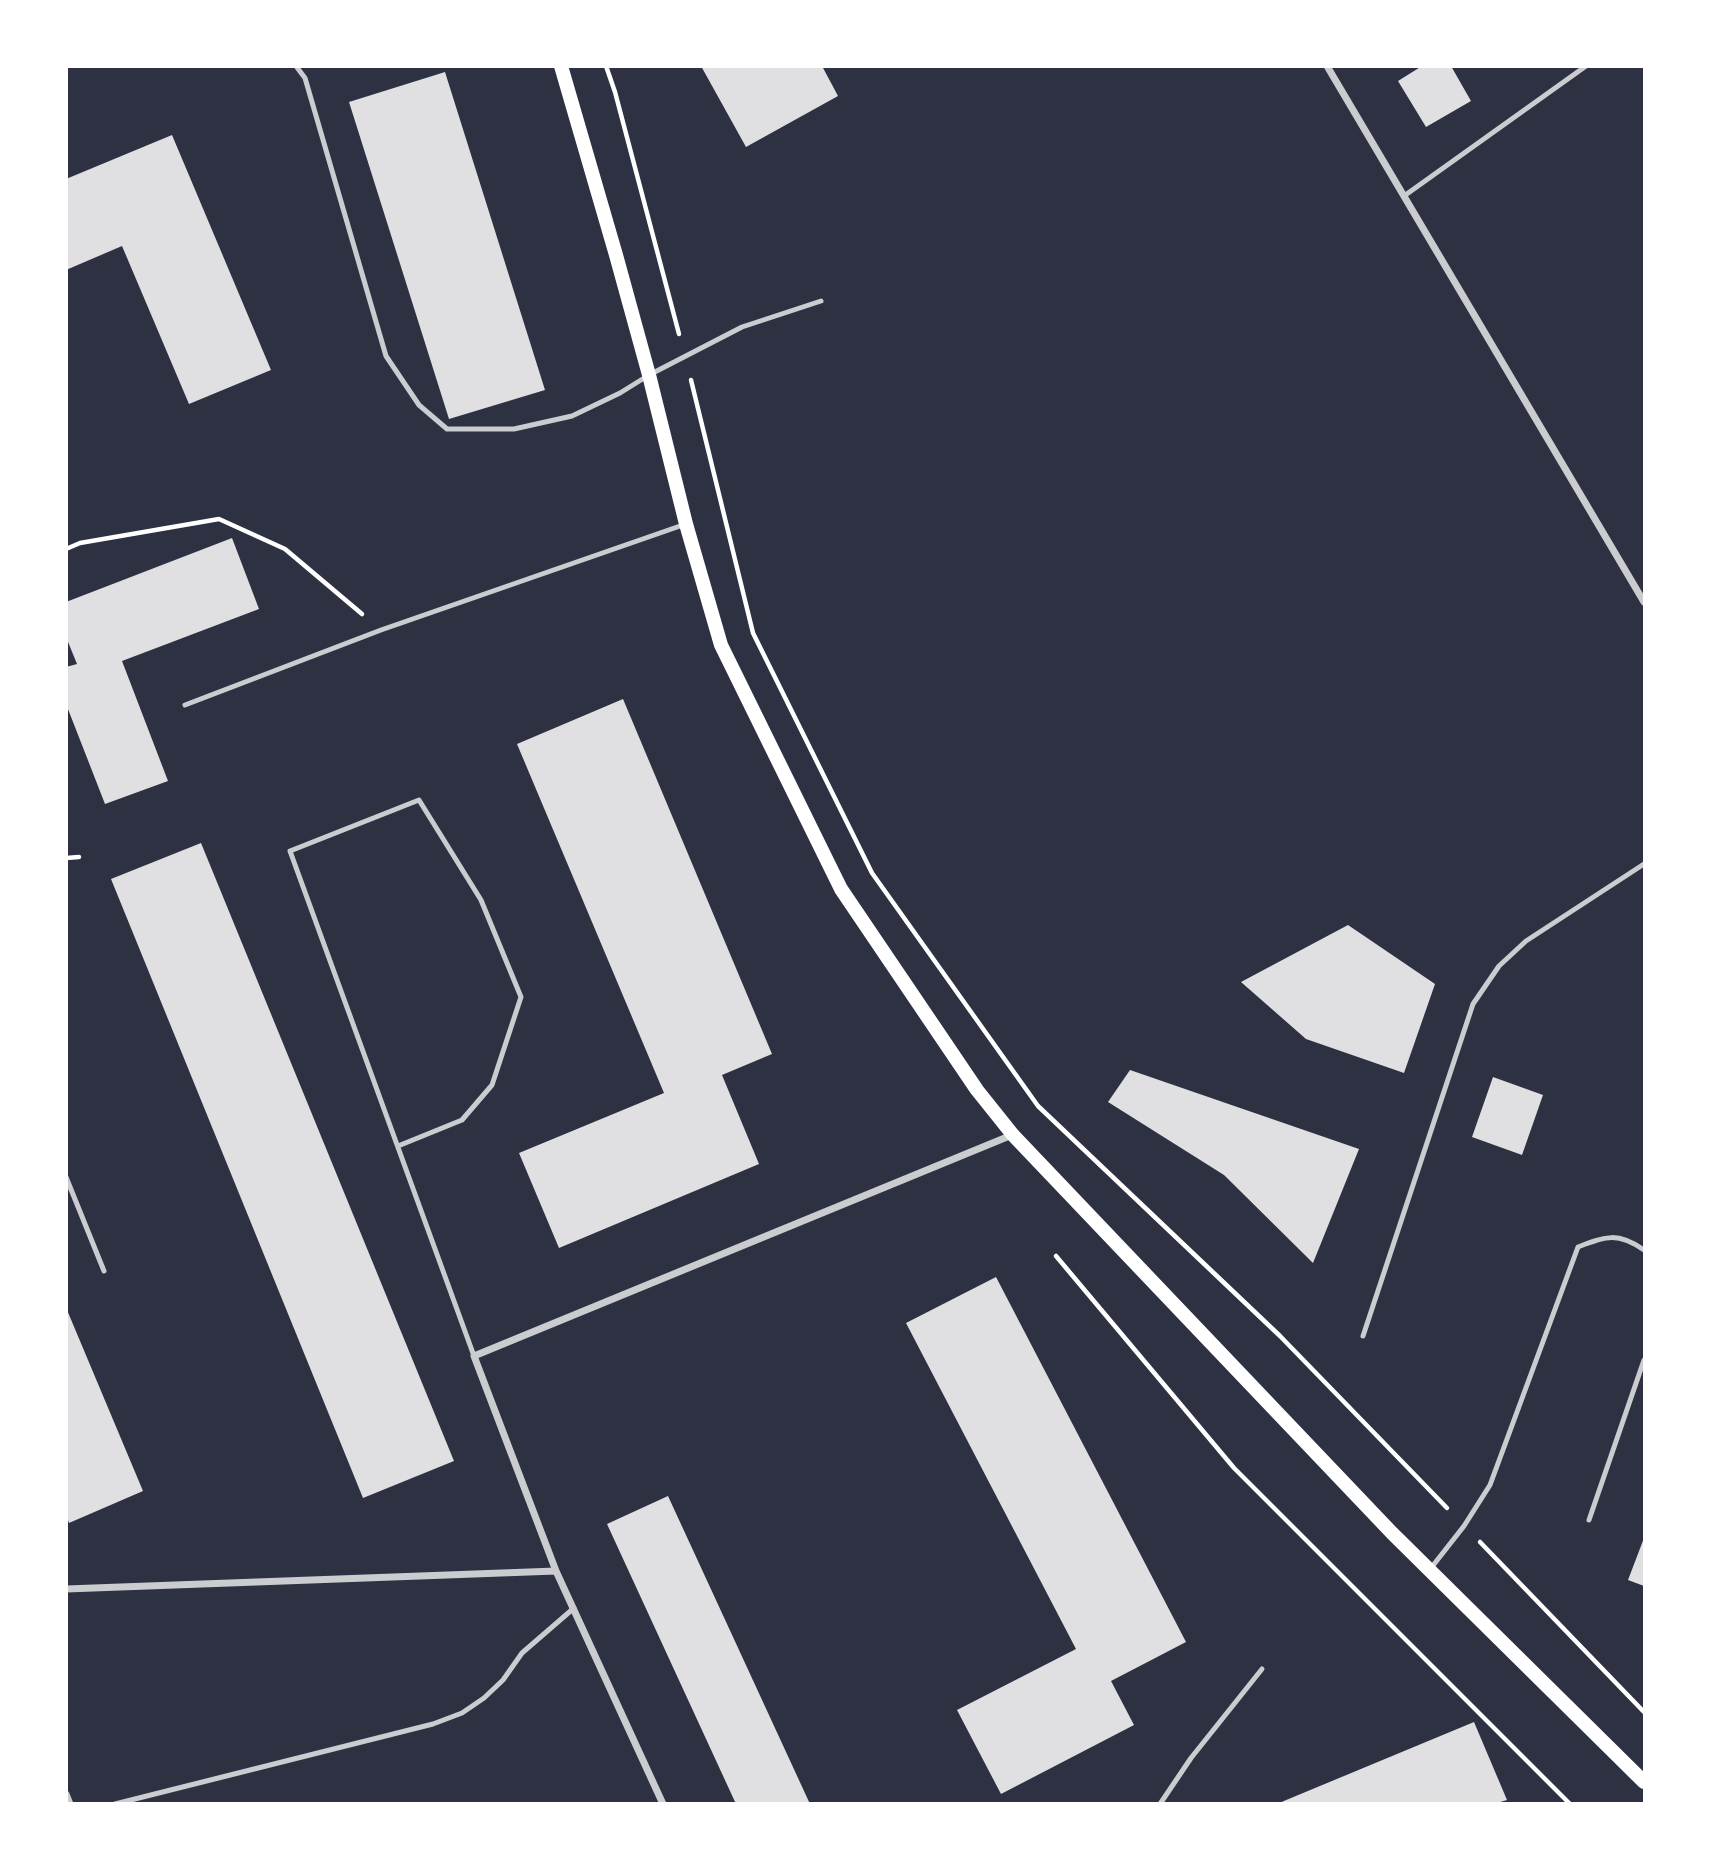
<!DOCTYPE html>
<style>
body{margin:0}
#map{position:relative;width:1711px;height:1870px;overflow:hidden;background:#2d3142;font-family:"Source Sans 3",sans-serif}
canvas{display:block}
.frame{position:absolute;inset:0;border:68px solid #fff;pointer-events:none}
</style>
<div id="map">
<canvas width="1711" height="1870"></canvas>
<div class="frame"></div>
</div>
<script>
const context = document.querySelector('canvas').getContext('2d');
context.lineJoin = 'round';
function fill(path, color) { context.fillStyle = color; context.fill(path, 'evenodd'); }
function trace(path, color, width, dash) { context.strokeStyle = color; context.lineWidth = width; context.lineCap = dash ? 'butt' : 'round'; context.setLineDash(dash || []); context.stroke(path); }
fill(new Path2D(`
 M701,66H822L838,96L746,147Z
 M1422,66H1451L1471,101L1426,127L1398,81Z
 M445,72L545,390L449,419L349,102Z
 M172,135L271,370L189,404L122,246L66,270V179Z
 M232,538L259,609L122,661L168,781L105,804L66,704V667L77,664L66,637V602Z
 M623,699L772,1054L722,1075L759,1164L559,1248L519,1153L664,1093L517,744Z
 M201,843L454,1461L363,1498L111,879Z
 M1348,925L1435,984L1404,1073L1306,1039L1241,982Z
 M1130,1070L1359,1149L1313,1263L1224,1175L1108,1102Z
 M1493,1077L1543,1095L1522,1155L1472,1137Z
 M996,1277L1186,1642L1111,1681L1134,1725L1001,1794L957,1710L1076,1649L906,1323Z
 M67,1310L143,1491L69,1523L67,1517Z
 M668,1496L810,1804H736L607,1524Z
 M1644,1538V1586L1628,1580Z
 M1474,1722L1507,1800L1497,1803H1279Z`), '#e0e0e3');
trace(new Path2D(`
 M606,66L615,92L679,334
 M691,380L753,633L872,873L1038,1106L1280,1336L1447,1508
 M66,549L80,543L219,519L285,549L362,614
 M66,858L79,857
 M1056,1256L1234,1468L1570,1804
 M1480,1542L1644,1712`), '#fff', 4.5);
trace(new Path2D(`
 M296,66L305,78L386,356L419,405L447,429H514L572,416L620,393L649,375L742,327L821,301
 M1404,196L1586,66
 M185,705L381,630L683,525
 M398,1146L462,1120L492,1085L521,997L481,900L419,800L290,851L474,1356
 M66,1177L104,1271
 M1363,1336L1473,1004L1499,966L1526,941L1644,864
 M1589,1520L1644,1360
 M1431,1568L1464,1526L1490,1485L1578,1247C1606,1236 1618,1232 1644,1250
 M115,1804L433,1724L462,1713L484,1698L503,1680L522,1653L574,1608
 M1160,1804L1191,1758L1262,1669`), '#caccd0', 5);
trace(new Path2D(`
 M1327,66L1644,602
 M66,1589L556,1571
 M66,1794L70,1804
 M663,1804L556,1571L474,1356L1012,1135`), '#caccd0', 7);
trace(new Path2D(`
 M561,66L616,255L649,375L686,524L721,645L841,889L977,1090L1013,1135L1392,1533L1644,1782`), '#fff', 14);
</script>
